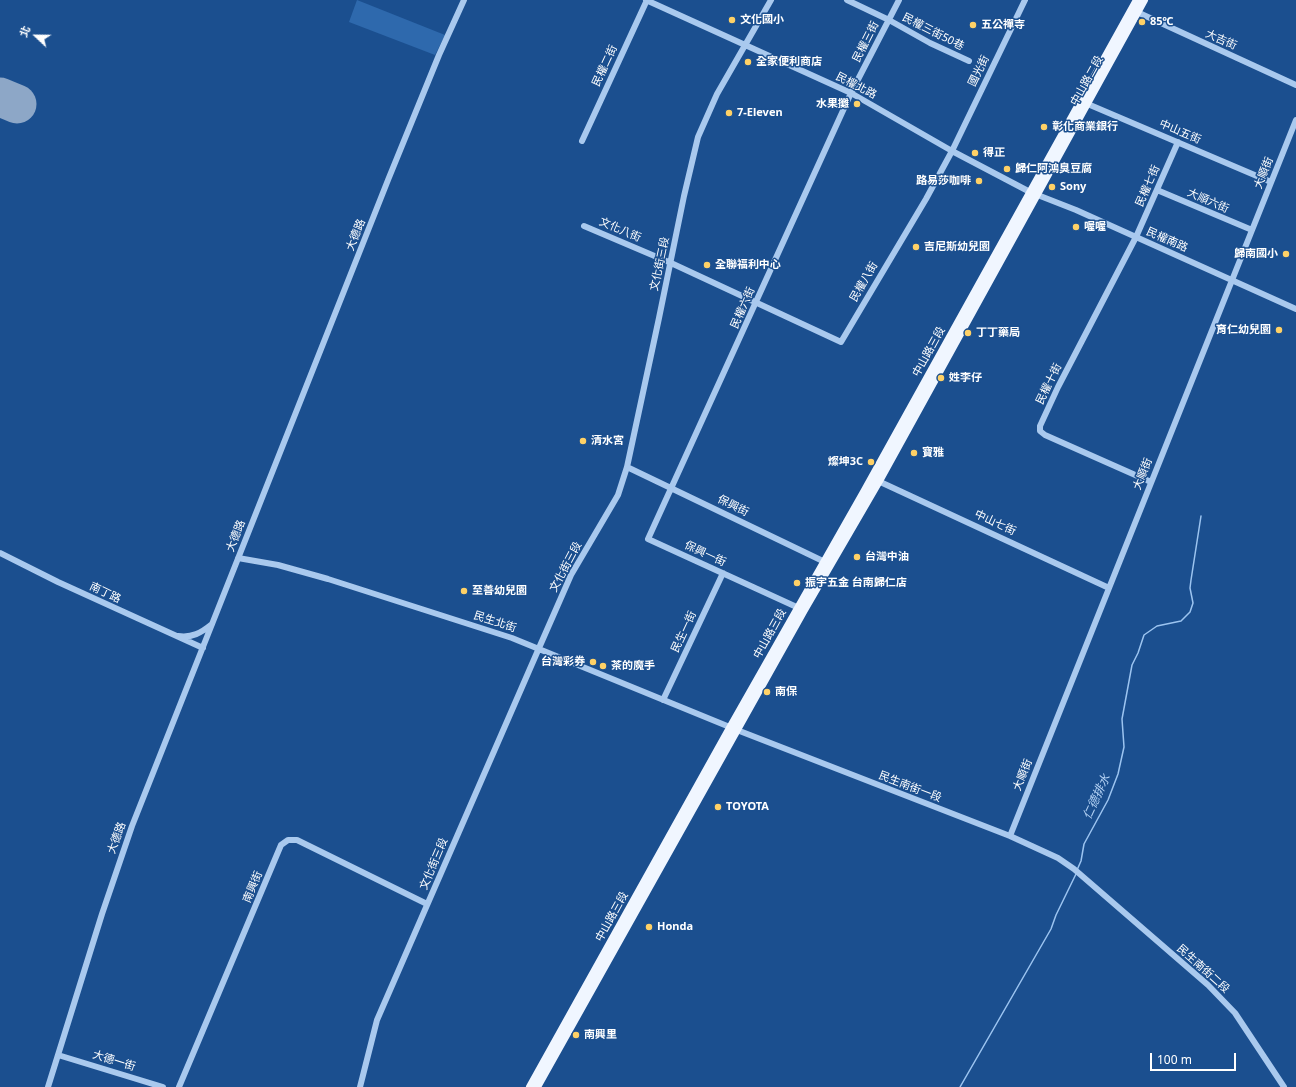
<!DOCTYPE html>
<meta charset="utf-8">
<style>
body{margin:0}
#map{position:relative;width:1296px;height:1087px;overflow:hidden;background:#1b4f8f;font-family:"Noto Sans","Noto Sans TC",sans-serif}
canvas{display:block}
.north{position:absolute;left:16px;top:16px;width:40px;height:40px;-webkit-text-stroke:3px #1b4f8f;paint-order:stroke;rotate:292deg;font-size:11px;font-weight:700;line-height:16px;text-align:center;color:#fff}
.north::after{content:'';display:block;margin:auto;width:14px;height:18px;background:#fff;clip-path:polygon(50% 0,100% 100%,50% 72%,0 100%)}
.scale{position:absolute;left:1150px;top:1053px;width:86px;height:18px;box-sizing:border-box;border:2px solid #fff;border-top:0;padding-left:5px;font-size:12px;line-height:14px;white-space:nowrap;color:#fff;-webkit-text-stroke:3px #1b4f8f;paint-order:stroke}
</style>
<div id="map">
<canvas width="1296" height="1087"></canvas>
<div class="north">北</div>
<div class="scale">100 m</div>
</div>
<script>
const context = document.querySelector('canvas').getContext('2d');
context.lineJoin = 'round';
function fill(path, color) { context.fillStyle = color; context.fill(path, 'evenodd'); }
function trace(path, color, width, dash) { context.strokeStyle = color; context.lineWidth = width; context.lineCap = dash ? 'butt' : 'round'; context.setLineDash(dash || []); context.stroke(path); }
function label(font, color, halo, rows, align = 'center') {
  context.font = font + ' "Noto Sans","Noto Sans TC",sans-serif'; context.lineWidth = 3; context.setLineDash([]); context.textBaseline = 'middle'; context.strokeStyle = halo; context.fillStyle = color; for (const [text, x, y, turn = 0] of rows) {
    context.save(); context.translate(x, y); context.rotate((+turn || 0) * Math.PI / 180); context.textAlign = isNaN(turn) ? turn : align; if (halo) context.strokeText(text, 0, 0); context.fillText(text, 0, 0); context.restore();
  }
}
fill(new Path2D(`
 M357,0L445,35L435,55L349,22Z`), '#2e69ad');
trace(new Path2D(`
 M1077,870L1081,861L1084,844L1108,800L1118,774L1124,747L1122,719L1132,665L1138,653L1144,635L1157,626L1181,621L1190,612L1193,603L1190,588L1191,580L1201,516
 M960,1087L1051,929L1056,915L1076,874`), '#9cc4f0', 1.5);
trace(new Path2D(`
 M0,97L17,104`), '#8da7c7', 39);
trace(new Path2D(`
 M646,0L851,93L952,151L1030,192L1076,210L1296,309
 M847,0L889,20L930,43L969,61
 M1137,12L1296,85
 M1083,102L1271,182
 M582,141L647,0
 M1157,190L1252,230
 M584,226L671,263L841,342L926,199L952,151L1025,0
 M627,467L827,563
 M876,480L1109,588
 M1151,482L1045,435L1040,431V426L1058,387L1136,237L1178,142
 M0,553L58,582L203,648
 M238,558L278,565L328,579L512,638L737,730L1010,836L1058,858L1074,869L1208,985L1235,1013L1284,1087
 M801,609L648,539L851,93L899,0
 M178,636C192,638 201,633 212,624
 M663,700L723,573
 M1010,836L1296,120
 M58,1055L163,1087
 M48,1087L102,914L132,826L388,180L439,55L464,0
 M179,1087L281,845L288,840H297L427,904
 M360,1087L377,1020L539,648L571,575L618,495L627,467L659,318L684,196L698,137L717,94L771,0`), '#a9c9ee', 6);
trace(new Path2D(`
 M530,1087L730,728L864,492L1137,0
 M537,1087L804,610L879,481L1144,0`), '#f0f6ff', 8);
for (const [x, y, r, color] of [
 [732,20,4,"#ffd166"],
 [1142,22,4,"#ffd166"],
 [973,25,4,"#ffd166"],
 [748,62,4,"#ffd166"],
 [857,104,4,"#ffd166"],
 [729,113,4,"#ffd166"],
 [1044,127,4,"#ffd166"],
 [975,153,4,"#ffd166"],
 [1007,169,4,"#ffd166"],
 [979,181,4,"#ffd166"],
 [1052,187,4,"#ffd166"],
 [1076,227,4,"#ffd166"],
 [916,247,4,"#ffd166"],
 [1286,254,4,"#ffd166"],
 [707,265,4,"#ffd166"],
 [1279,330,4,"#ffd166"],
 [968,333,4,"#ffd166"],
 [941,378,4,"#ffd166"],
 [583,441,4,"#ffd166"],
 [914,453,4,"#ffd166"],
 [871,462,4,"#ffd166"],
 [857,557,4,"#ffd166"],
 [797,583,4,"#ffd166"],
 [464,591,4,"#ffd166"],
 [593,662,4,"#ffd166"],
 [603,666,4,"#ffd166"],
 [767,692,4,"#ffd166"],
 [718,807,4,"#ffd166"],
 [649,927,4,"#ffd166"],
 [576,1035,4,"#ffd166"]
]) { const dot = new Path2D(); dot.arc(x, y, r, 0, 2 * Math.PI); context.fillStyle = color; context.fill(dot); trace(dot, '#1b4f8f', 1.5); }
label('bold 11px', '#fff', '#1b4f8f', [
 ["文化國小",740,20],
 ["85℃",1150,22],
 ["五公禪寺",981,25],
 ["全家便利商店",756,62],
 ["水果攤",849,104,"right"],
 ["7-Eleven",737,113],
 ["彰化商業銀行",1052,127],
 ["得正",983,153],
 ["歸仁阿鴻臭豆腐",1015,169],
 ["路易莎咖啡",971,181,"right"],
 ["Sony",1060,187],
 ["喔喔",1084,227],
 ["吉尼斯幼兒園",924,247],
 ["歸南國小",1278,254,"right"],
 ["全聯福利中心",715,265],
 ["育仁幼兒園",1271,330,"right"],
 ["丁丁藥局",976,333],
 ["姓李仔",949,378],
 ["清水宮",591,441],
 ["寶雅",922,453],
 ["燦坤3C",863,462,"right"],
 ["台灣中油",865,557],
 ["振宇五金 台南歸仁店",805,583],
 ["至善幼兒園",472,591],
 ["台灣彩券",585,662,"right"],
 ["茶的魔手",611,666],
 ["南保",775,692],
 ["TOYOTA",726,807],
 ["Honda",657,927],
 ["南興里",584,1035]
], 'left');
label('11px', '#fff', '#1b4f8f', [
 ["民權三街50巷",933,32,27],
 ["大吉街",1221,40,24],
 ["民權三街",866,42,-63],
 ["民權二街",605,66,-65],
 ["國光街",979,71,-64],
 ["中山路二段",1087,81,-61],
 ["民權北路",856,86,27],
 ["中山五街",1180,132,23],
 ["大順街",1264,173,-68],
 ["民權七街",1148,186,-66],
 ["大順六街",1208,201,24],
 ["文化八街",620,230,23],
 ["大德路",356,235,-68],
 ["民權南路",1167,240,24],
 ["文化街三段",660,264,-78],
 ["民權八街",864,282,-60],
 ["民權六街",743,308,-66],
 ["中山路三段",929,352,-61],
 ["民權十街",1049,384,-64],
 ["大順街",1143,474,-68],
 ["保興街",733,506,26],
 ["中山七街",995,523,25],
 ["大德路",236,536,-69],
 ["保興一街",705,554,25],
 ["文化街三段",566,567,-62],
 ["南丁路",105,593,25],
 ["民生北街",495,622,18],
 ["民生一街",684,632,-65],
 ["中山路三段",770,634,-61],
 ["大順街",1023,775,-68],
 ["民生南街一段",910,787,21],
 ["大德路",117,838,-70],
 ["文化街三段",434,864,-67],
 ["南興街",253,887,-67],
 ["中山路三段",612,917,-61],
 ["民生南街二段",1203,969,42],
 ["大德一街",114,1061,17]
]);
label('italic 12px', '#b5d3f5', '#1b4f8f', [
 ["仁德排水",1097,797,-65]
]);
</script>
